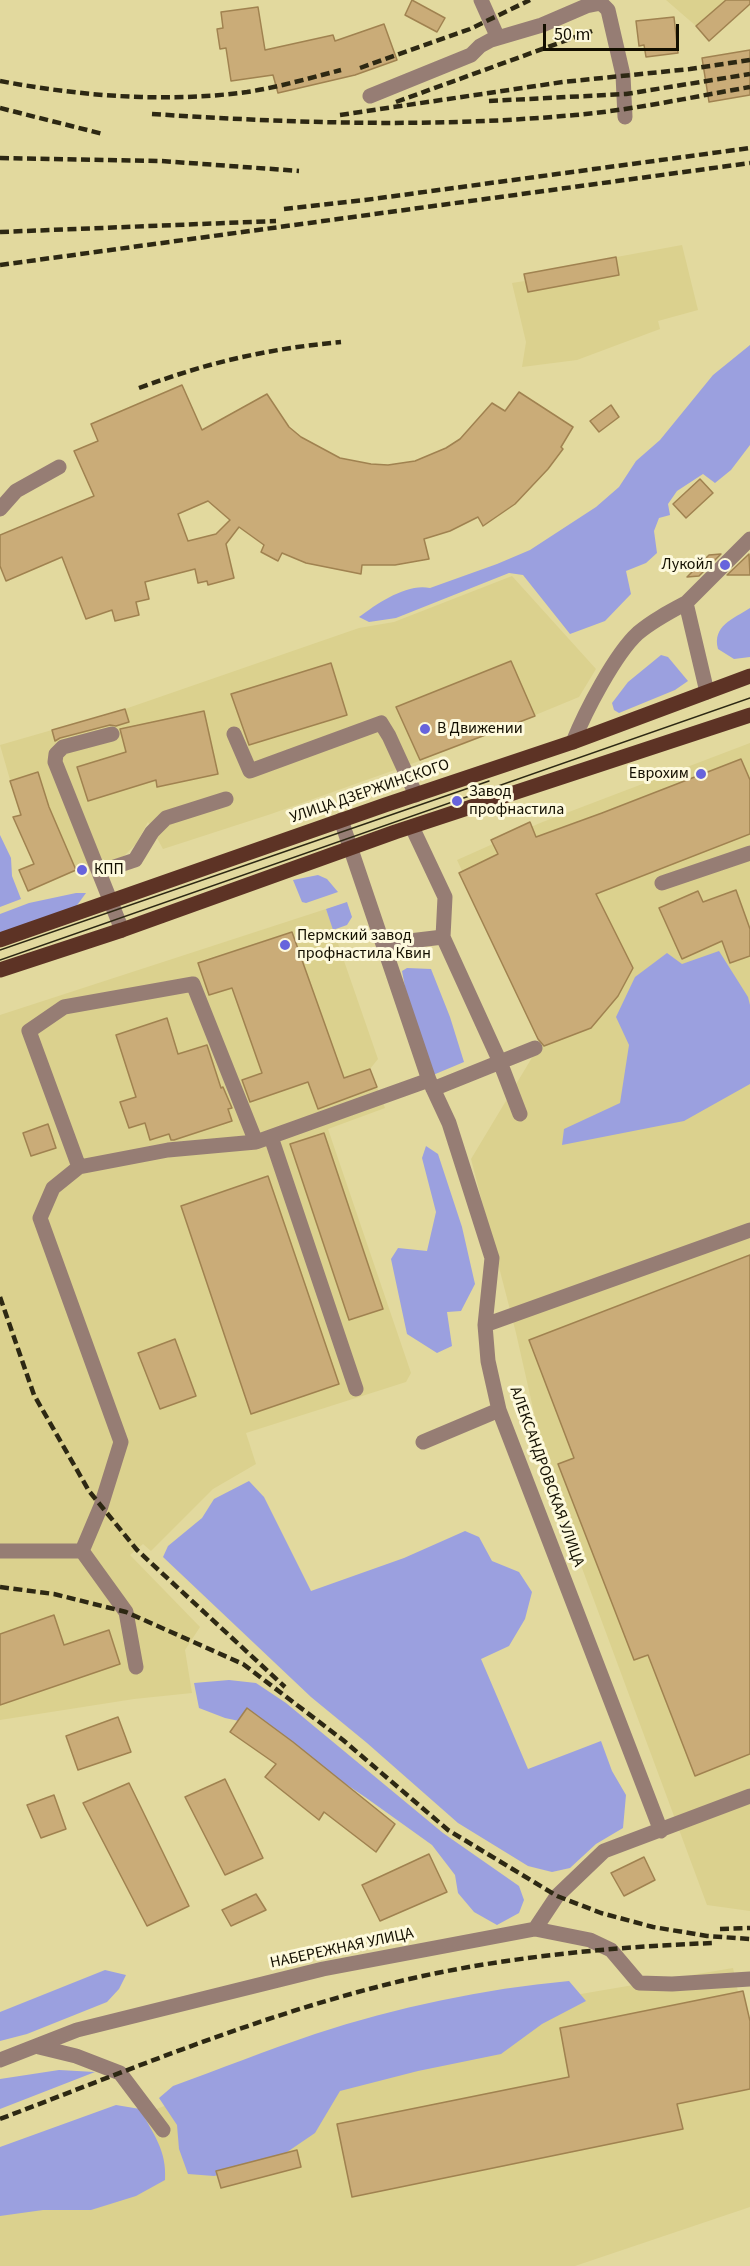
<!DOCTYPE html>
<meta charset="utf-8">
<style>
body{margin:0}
#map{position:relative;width:750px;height:2266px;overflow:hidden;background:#e2d99e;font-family:"Source Sans 3",sans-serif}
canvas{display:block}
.scale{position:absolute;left:543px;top:24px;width:136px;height:27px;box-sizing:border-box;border:3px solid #130f00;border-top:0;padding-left:8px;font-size:18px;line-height:21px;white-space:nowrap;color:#130f00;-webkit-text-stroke:4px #fdf9dc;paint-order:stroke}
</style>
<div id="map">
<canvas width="750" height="2266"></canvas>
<div class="scale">50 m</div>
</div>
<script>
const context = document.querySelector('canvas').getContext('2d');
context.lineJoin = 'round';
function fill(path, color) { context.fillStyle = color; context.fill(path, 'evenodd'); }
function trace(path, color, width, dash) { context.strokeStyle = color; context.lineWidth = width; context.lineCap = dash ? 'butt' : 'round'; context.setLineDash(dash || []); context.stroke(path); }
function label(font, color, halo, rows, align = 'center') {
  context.font = font + ' "Source Sans 3",sans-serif'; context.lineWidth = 6; context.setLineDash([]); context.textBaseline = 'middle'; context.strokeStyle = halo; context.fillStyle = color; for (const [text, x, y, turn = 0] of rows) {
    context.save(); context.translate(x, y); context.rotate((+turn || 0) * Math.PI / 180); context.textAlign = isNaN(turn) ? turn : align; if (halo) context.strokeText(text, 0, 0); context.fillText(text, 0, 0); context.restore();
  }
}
fill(new Path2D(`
 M666,0H726L696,26Z
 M682,245L698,310L658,321L660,329L577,360L522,367L526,342L512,283L525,281L524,274Z
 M512,576L596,669L579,697L465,744L403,767L271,814L163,849L148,822L136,844L124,856L78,875L76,871L28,891L19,870L34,863L0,745L125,709L359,628L394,622Z
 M750,743V1911L707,1905L549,1479L516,1333L471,1159L542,1041L457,860L540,823Z
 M326,909L378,1059L370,1069L385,1108L328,1129L411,1373L406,1382L246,1433L256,1464L213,1489L151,1551L143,1544L130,1555L200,1627L185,1650L192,1693L134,1699L0,1720V1015Z
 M733,1968L750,2049V2207L575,2266H0V2169L287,2059L493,2009Z`), '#dbd18e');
fill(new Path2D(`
 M750,345V445L731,470L715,483L703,474L677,491L668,504L670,515L659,518L654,531L657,553L646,563L626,571L631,594L605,621L570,634L523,575L509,573L396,618L369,622L359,617C378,603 407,583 430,588L497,564L530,550L596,507L619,487L636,461L660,440L713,375Z
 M750,608V657L734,659L718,649C712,626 733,619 750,608Z
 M661,655L668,657L688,681L675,690L619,713L614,710L612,703L628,682Z
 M0,835L11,858L12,876L21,899L0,907Z
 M318,875L327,879L338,892L306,903L302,902L293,880Z
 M76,893H86L75,908L0,934V914L29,903Z
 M347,902L352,917L347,925L333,930L326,909Z
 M719,951L748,997L750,1005V1084L684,1121L562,1145L564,1129L620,1103L629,1045L616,1017L635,977L667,953L682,964Z
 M407,968L431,969L450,1017L464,1062L433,1075L410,1014L402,971Z
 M426,1146L438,1154L462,1227L475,1284L461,1311L447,1312L452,1346L437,1353L407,1334L391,1259L398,1248L427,1251L436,1212L422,1158Z
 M249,1481L264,1497L311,1591L404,1558L465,1531L479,1537L492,1561L519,1572L532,1592L525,1619L509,1646L481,1659L528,1769L601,1741L612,1771L626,1795L623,1828L596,1844L570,1868L552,1872L528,1866L458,1823L367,1743L311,1697L163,1557L168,1546L202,1518L214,1499Z
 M229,1680L256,1683L286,1703L443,1833L519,1886L524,1900L519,1913L497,1925L474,1912L458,1893L455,1875L432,1845L365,1797L258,1725L225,1718L199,1708L194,1683Z
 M105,1970L126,1975L119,1989L107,2002L27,2034L0,2041V2012Z
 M569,1981L586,2001L542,2024L501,2054L418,2071L340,2091L315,2133L271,2163L214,2176L188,2174L179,2149L177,2125L159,2098L173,2086C220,2069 267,2050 315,2034C397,2007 483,1989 569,1981Z
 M59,2070L95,2072L0,2109V2079Z
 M116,2105L140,2109C153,2134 167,2150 165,2180L136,2196L91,2210H43L0,2216V2147Z`), '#9ba0df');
const building = new Path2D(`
 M412,0L445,18L437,32L405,15Z
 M726,0H750V4L709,41L696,26Z
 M258,7L265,50L333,35L335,41L384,24L397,60L355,75L278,93L273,75L231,81L226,48L220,49L217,29L223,28L221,12Z
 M674,17L678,53L646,57L644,45L639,46L636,21Z
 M750,50V95L709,102L702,58Z
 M616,257L619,275L528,292L524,274Z
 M182,385L202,430L267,394L289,427L301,437L340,458L371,464L388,465L415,461L446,448L460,439L492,403L505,411L519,392L573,427L561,447L563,449L548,469L515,504L483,526L478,517L450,531L424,539L429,559L395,565H362L361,574L306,563L282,553L278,561L261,552L264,545L239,527L226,544L234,578L208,585L207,581L198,583L195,569L145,582L149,599L136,602L139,615L115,621L112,610L86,619L62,557L6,581L0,566V535L94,496L74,451L98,441L91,424ZM208,501L230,520L216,534L188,541L178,514Z
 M611,405L619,417L599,432L590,421Z
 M700,479L713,493L686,518L673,504Z
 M721,554L699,576L687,577L709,555Z
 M749,554L750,575H727Z
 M511,661L535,716L420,760L396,707Z
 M331,663L347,715L249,745L231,694Z
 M125,709L129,722L116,726L110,725L60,738L55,741L52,730Z
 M204,711L218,774L157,787L156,780L88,801L77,767L126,752L120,729Z
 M741,759L750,780V834L596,894L633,968L618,996L591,1028L544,1046L538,1039L459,873L498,854L491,840L530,822L536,837L602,813Z
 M38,772L49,807L76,870L28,891L19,870L34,864L13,817L21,815L10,781Z
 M736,890L750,929V956L730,963L722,941L682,959L659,908L698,891L703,902Z
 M292,932L344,1078L370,1069L377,1087L318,1109L308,1082L250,1102L242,1080L262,1073L232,988L209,995L198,963Z
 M167,1018L178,1054L207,1045L221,1088L223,1087L232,1108L228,1109L232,1121L174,1140H171L169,1134L150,1140L145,1123L129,1128L120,1102L136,1097L116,1035Z
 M48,1124L56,1148L31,1156L23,1133Z
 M324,1133L383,1309L349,1320L290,1144Z
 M268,1176L339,1384L251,1414L181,1206Z
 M750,1255V1754L695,1776L648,1655L634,1660L558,1464L574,1458L529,1340Z
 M175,1339L196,1396L160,1409L138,1353Z
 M54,1615L64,1645L109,1630L120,1664L0,1705V1634Z
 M247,1708L293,1742L395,1824L376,1852L324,1812L319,1820L265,1777L276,1764L230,1732Z
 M118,1717L131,1752L78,1770L66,1736Z
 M225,1779L263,1858L225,1875L185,1797Z
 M129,1783L189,1906L147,1926L83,1803Z
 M54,1795L66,1829L41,1838L27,1805Z
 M429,1854L447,1892L380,1921L362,1885Z
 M644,1857L655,1880L624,1896L611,1873Z
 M256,1894L266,1910L231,1926L222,1910Z
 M743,1991L750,2021V2089L677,2104L683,2129L352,2197L337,2124L569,2077L560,2028Z
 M297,2150L301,2167L221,2188L216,2171Z`);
fill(building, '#caac78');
trace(building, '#a08250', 1.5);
trace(new Path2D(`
 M481,0L498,38
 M370,96L471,55L480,46L491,40L542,25L586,6L601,3L608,10L623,75L625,117
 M0,509L16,491L59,467
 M707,692L686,603L750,539
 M112,734L63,747L56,754L55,762L122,930
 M234,734L250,771L381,723L389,736L416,795
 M573,742C585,712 615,654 638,633C652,621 669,612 686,603
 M341,820L429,1080L449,1123L492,1258L485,1325L488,1361L499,1410L661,1831
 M412,827L445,897L443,937
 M99,872L135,860L152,832L166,818L226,799
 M662,883L750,853
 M384,944L443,937L500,1062L520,1114
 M433,1089L535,1048
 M271,1137L356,1389
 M79,1167L168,1150L256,1142
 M485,1325L750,1230
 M423,1442L499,1410
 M0,1551H82L126,1612L136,1667
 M82,1551L101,1506L121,1442L40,1218L53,1188L79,1167L29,1031L64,1007L193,984L256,1142L429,1080
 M535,1929L590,1940L611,1950L639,1983L672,1984L750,1979
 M39,2047L76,2056L120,2073L163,2130
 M0,2060L77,2030L323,1969L535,1929L557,1896L604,1851L750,1796`), '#967d74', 15);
trace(new Path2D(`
 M0,940L385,805L573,742L750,676
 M0,970L122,930L395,832L750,715`), '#5d3325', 15);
trace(new Path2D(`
 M0,950L489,781
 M0,960L750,698`), '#2d2813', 1.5);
trace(new Path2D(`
 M360,68L470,29L530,0
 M0,81C80,96 165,103 247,92C279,87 310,78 341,70
 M489,101L626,94L750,74
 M396,102L592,31
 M0,108L103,134
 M152,114C292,123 434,128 575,115C633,110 692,97 750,87
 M340,115L563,82L690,69L750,60
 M0,158L162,161L299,171
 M284,209L365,200L750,148
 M0,232L276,221
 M0,265L750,163
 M139,388C210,362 266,349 341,342
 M0,1297L34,1395L89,1491L137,1550L285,1687
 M0,1587L54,1594L126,1612L243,1664L343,1740L448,1830L557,1896L601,1913L653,1927L707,1936L750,1939
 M720,1929L750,1928
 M0,2119C124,2072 248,2020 377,1987C482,1959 605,1947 714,1943`), '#2d2813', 4.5, [9, 4.5]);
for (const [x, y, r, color] of [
 [725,565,6,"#6763dc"],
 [425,729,6,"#6763dc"],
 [701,774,6,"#6763dc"],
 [457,801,6,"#6763dc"],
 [82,870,6,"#6763dc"],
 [285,945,6,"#6763dc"]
]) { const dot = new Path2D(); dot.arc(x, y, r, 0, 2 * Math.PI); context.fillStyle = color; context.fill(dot); trace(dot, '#fdf9dc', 2); }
label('16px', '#130f00', '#fdf9dc', [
 ["Лукойл",713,565,"right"],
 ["В Движении",437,729],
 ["Еврохим",689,774,"right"],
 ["Завод",469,792],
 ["профнастила",469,810],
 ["КПП",94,870],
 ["Пермский завод",297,936],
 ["профнастила Квин",297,954]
], 'left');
label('16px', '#130f00', '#fdf9dc', [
 ["УЛИЦА ДЗЕРЖИНСКОГО",370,792,-19],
 ["АЛЕКСАНДРОВСКАЯ УЛИЦА",546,1477,70],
 ["НАБЕРЕЖНАЯ УЛИЦА",342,1949,-12]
]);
</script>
